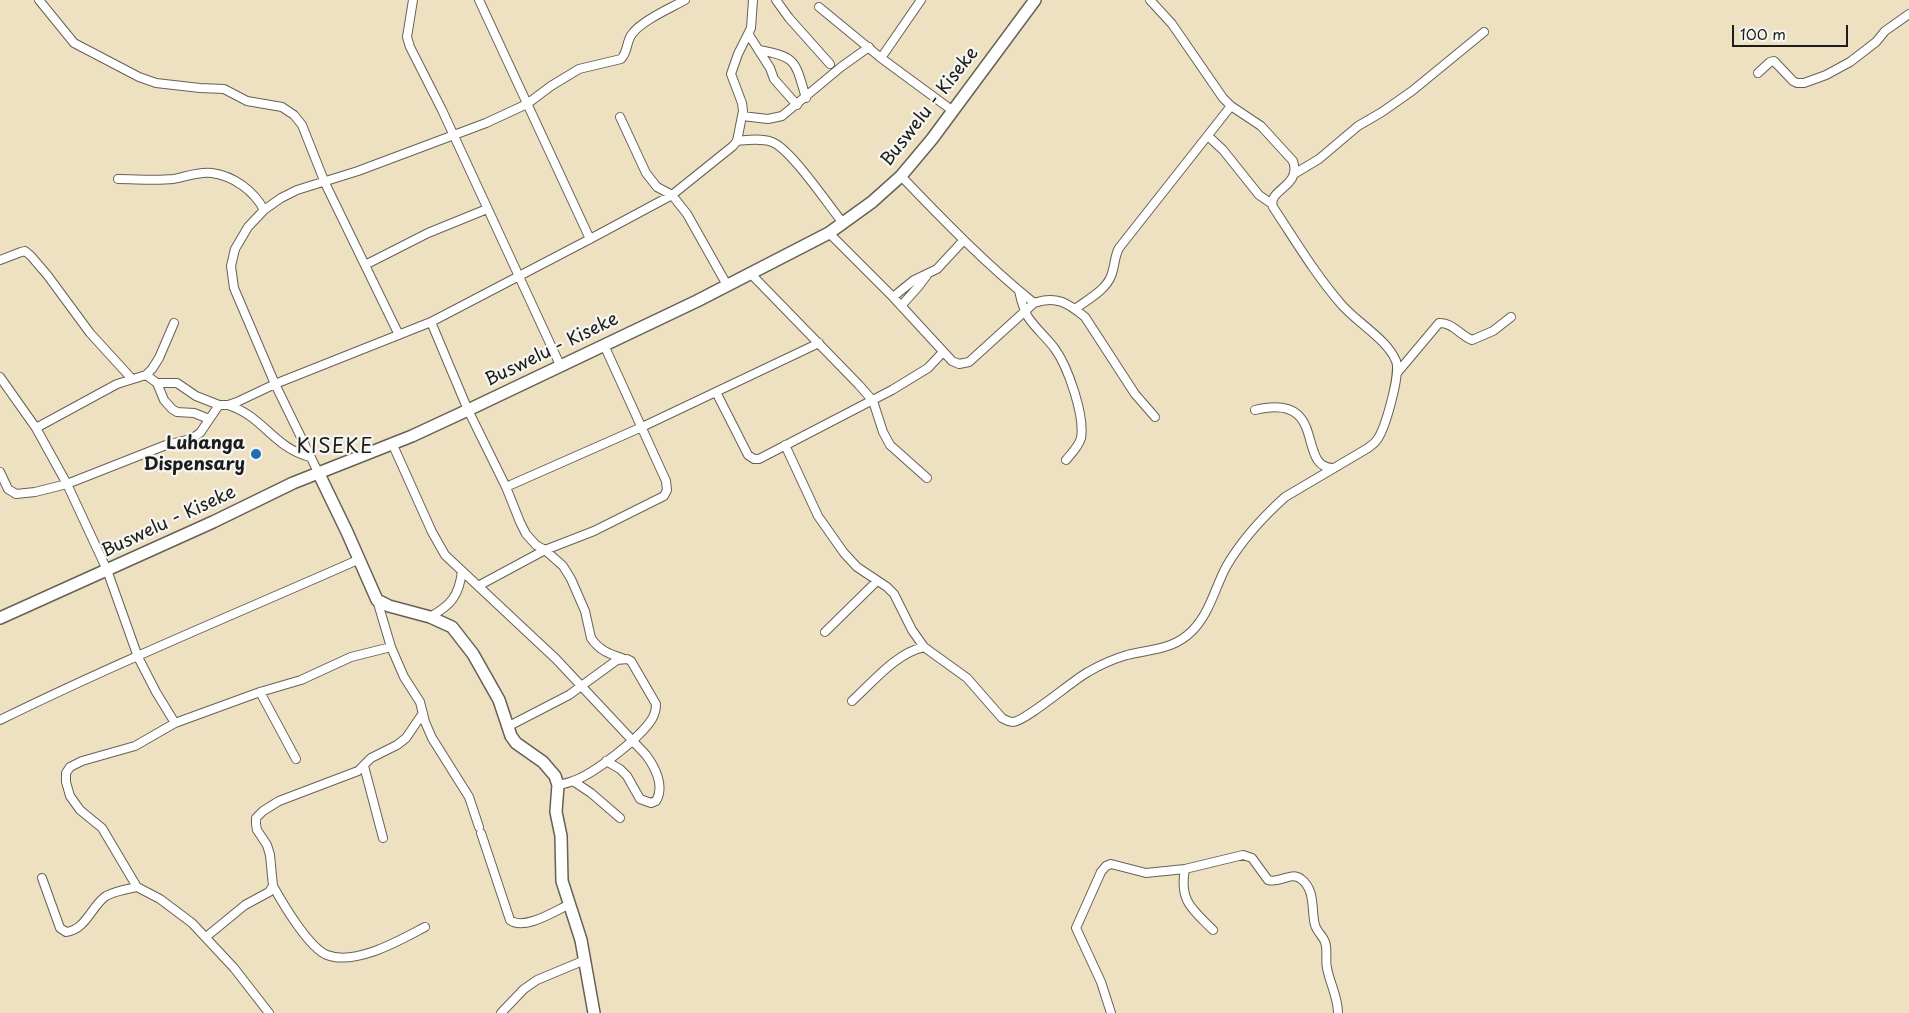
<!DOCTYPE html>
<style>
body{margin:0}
#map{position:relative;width:1909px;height:1013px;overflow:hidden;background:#eee1c2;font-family:"Playpen Sans",sans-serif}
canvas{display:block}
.scale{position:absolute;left:1732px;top:25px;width:116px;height:22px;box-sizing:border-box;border:2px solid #1c1c1c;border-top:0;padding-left:6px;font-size:15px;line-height:18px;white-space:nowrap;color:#1c1c1c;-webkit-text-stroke:4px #f6f6f2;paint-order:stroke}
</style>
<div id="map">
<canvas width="1909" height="1013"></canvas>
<div class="scale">100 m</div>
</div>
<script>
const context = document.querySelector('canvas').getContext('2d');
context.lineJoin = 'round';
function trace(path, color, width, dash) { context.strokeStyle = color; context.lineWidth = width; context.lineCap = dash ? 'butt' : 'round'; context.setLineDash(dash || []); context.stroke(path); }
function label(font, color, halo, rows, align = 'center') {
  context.font = font + ' "Playpen Sans",sans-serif'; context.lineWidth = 4.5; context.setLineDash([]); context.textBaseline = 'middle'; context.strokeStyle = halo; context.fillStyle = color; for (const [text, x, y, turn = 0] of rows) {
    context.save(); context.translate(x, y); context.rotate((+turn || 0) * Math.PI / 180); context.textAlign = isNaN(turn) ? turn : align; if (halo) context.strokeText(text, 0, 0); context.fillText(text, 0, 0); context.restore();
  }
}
const street = new Path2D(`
 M39,0L74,43L139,77L156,83L200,88L224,89L247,101L282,107L294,115L302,125L325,183L399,335
 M413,0L407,37L410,47L442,110L560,365
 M479,0L590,239
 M776,0L789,18L830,64
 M819,7L881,58L953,111
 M749,35L770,68L774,79L797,105
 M759,50C798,57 795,62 806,98
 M881,58L921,0
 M1758,73L1770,62L1774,61L1793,81L1797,83H1804L1826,75L1850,62L1876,42L1885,31L1909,14
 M742,116L768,119L782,116L841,67L869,47
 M620,117L646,173L657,187L672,195L687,214L727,285
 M1208,136L1223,150L1259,195L1272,204
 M737,141C748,140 761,138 772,142C791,149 828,205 843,223
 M1294,174L1319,159L1358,126L1382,112L1412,91L1484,32
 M901,176C944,221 986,264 1034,303
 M118,179C136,179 155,181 173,179C185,177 199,171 212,173C234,176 254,191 264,210
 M829,233L893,297L952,361L959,364L969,362L1034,303C1056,295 1068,303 1085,317L1135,394L1155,417
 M0,260L21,252L25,251L31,256L48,276L90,333L132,379
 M365,265L428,233L487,209
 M751,274L859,385L873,401L883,432L890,445L927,478
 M1019,291C1021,300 1023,309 1028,317C1035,328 1047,338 1055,349C1068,367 1085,416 1081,438C1079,446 1071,454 1066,460
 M893,297L914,280L937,269L963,241
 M901,306L918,287L927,275
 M1075,309C1087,300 1106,290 1111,276C1115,267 1114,257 1119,248L1231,106
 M431,322L468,410L506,487L520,522L526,534L536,545L545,550L563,566L571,579L585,611L591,638C599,650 609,654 622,658
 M1397,373L1439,323C1452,322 1461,336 1472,340L1493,331L1511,317
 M146,375L157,383L164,400L172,409L177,412L194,413L209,419
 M0,377L36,428L67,484L107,570L138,657L156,692L175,723
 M157,383H177L196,396L219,405H228L237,402L275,384L431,322L590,239L672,195L733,146L737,141L743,111L742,103L731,74L738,54L751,28L753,0
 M716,392L748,455L754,459H759L892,390L928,368L943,352
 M228,405C263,416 274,448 310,457
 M1255,410C1330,392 1295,469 1334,468
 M36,428L117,384L146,375L152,369L159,358L174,323
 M392,443L432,532L445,555L556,659L646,755C655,767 665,786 656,801L651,803L640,799L627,776L620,769L606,761
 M785,445L818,516L844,553L857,567L887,587L894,594L912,630L924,647L967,678L1002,718C1006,720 1008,722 1013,722C1026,721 1073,680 1088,672C1100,665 1113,659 1127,655C1151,649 1174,650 1193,630C1210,612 1215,588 1226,567C1241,541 1264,516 1285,497L1368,448C1370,446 1374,444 1376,441C1385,431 1401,373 1396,361C1387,339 1356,322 1341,304C1315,274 1295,240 1273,207C1267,189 1302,187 1293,161L1261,126L1231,106L1223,98L1172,24L1150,0
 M0,472L8,489L16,494L35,492L67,484L166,445L191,439L200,433L219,405
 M318,472L275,384L234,288L231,266L235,249L248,227L264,210L281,198L297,190L358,171L486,123L527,104L551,86L579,69L621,59C628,52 626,42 632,34C641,21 671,8 685,0
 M506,487L642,427L819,343
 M478,586L545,550L594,531L664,496L667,490L666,481L604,345
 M377,600L391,647L404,677L420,702L425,722L432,738L469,797L479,827
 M430,617C451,605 459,596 462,571
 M825,632L877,581
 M260,692L296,759
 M852,701C873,682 896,653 924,647
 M0,720C118,662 240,612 360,559
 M509,726L569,695L617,660L627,659L631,661L656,704C656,710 655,714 652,719C640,738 594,774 573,781C568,783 563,784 558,785
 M364,766L383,838
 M573,781L591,793L620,818
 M481,833L510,920C524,931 555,911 570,904
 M1185,869C1179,901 1192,909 1213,930
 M42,878L60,928L66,932C86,930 92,905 106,896C115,891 127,889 137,887
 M273,886C283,904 309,948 327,955C356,966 400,940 425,927
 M206,937L245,905L269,892L273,886L270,855L267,845L257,830L256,824V818L263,811L279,801L358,771L371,758L397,745L406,738L423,713
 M269,1013L234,968L192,923L160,899L137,887L102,828L80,810L70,796L66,782V773L70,767L82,761L135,746L175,723L260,692L301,680L351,657L391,647
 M501,1013L524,989L537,980L585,960
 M1111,1013L1101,982L1076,928L1101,872L1106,866L1111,864L1146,873L1185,869L1243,855L1252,858L1268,880C1279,884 1291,871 1301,879C1316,890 1311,911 1315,925C1317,932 1323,936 1325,942C1328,950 1325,960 1327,968C1330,984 1338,997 1338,1013`);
const secondary = new Path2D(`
 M318,472L347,532L377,600L389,606L430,617L452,627L473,654L499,700L511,736L516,743L543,762L555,776L558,785L556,812L561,836L562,881L581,940L594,1013
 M0,618L213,522L293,483L412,436L468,410L697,301L829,233L872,202L901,176L932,139L1035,0`);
trace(street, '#666156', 10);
trace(secondary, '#666156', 14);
trace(street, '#fff', 8);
trace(secondary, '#fff', 11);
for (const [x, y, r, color] of [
 [256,454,6,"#1f6fb2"]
]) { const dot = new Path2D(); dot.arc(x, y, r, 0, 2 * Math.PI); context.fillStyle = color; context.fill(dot); trace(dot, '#f6f6f2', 2); }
label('18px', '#1c1c1c', '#f6f6f2', [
 ["Buswelu - Kiseke",930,107,-52],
 ["Buswelu - Kiseke",552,350,-26],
 ["Buswelu - Kiseke",169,522,-25]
]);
label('bold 18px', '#1c1c1c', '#f6f6f2', [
 ["Luhanga",245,444],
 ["Dispensary",245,465]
], 'right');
context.letterSpacing = '1px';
label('20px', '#1c1c1c', '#f6f6f2', [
 ["KISEKE",335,447]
]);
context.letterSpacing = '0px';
</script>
